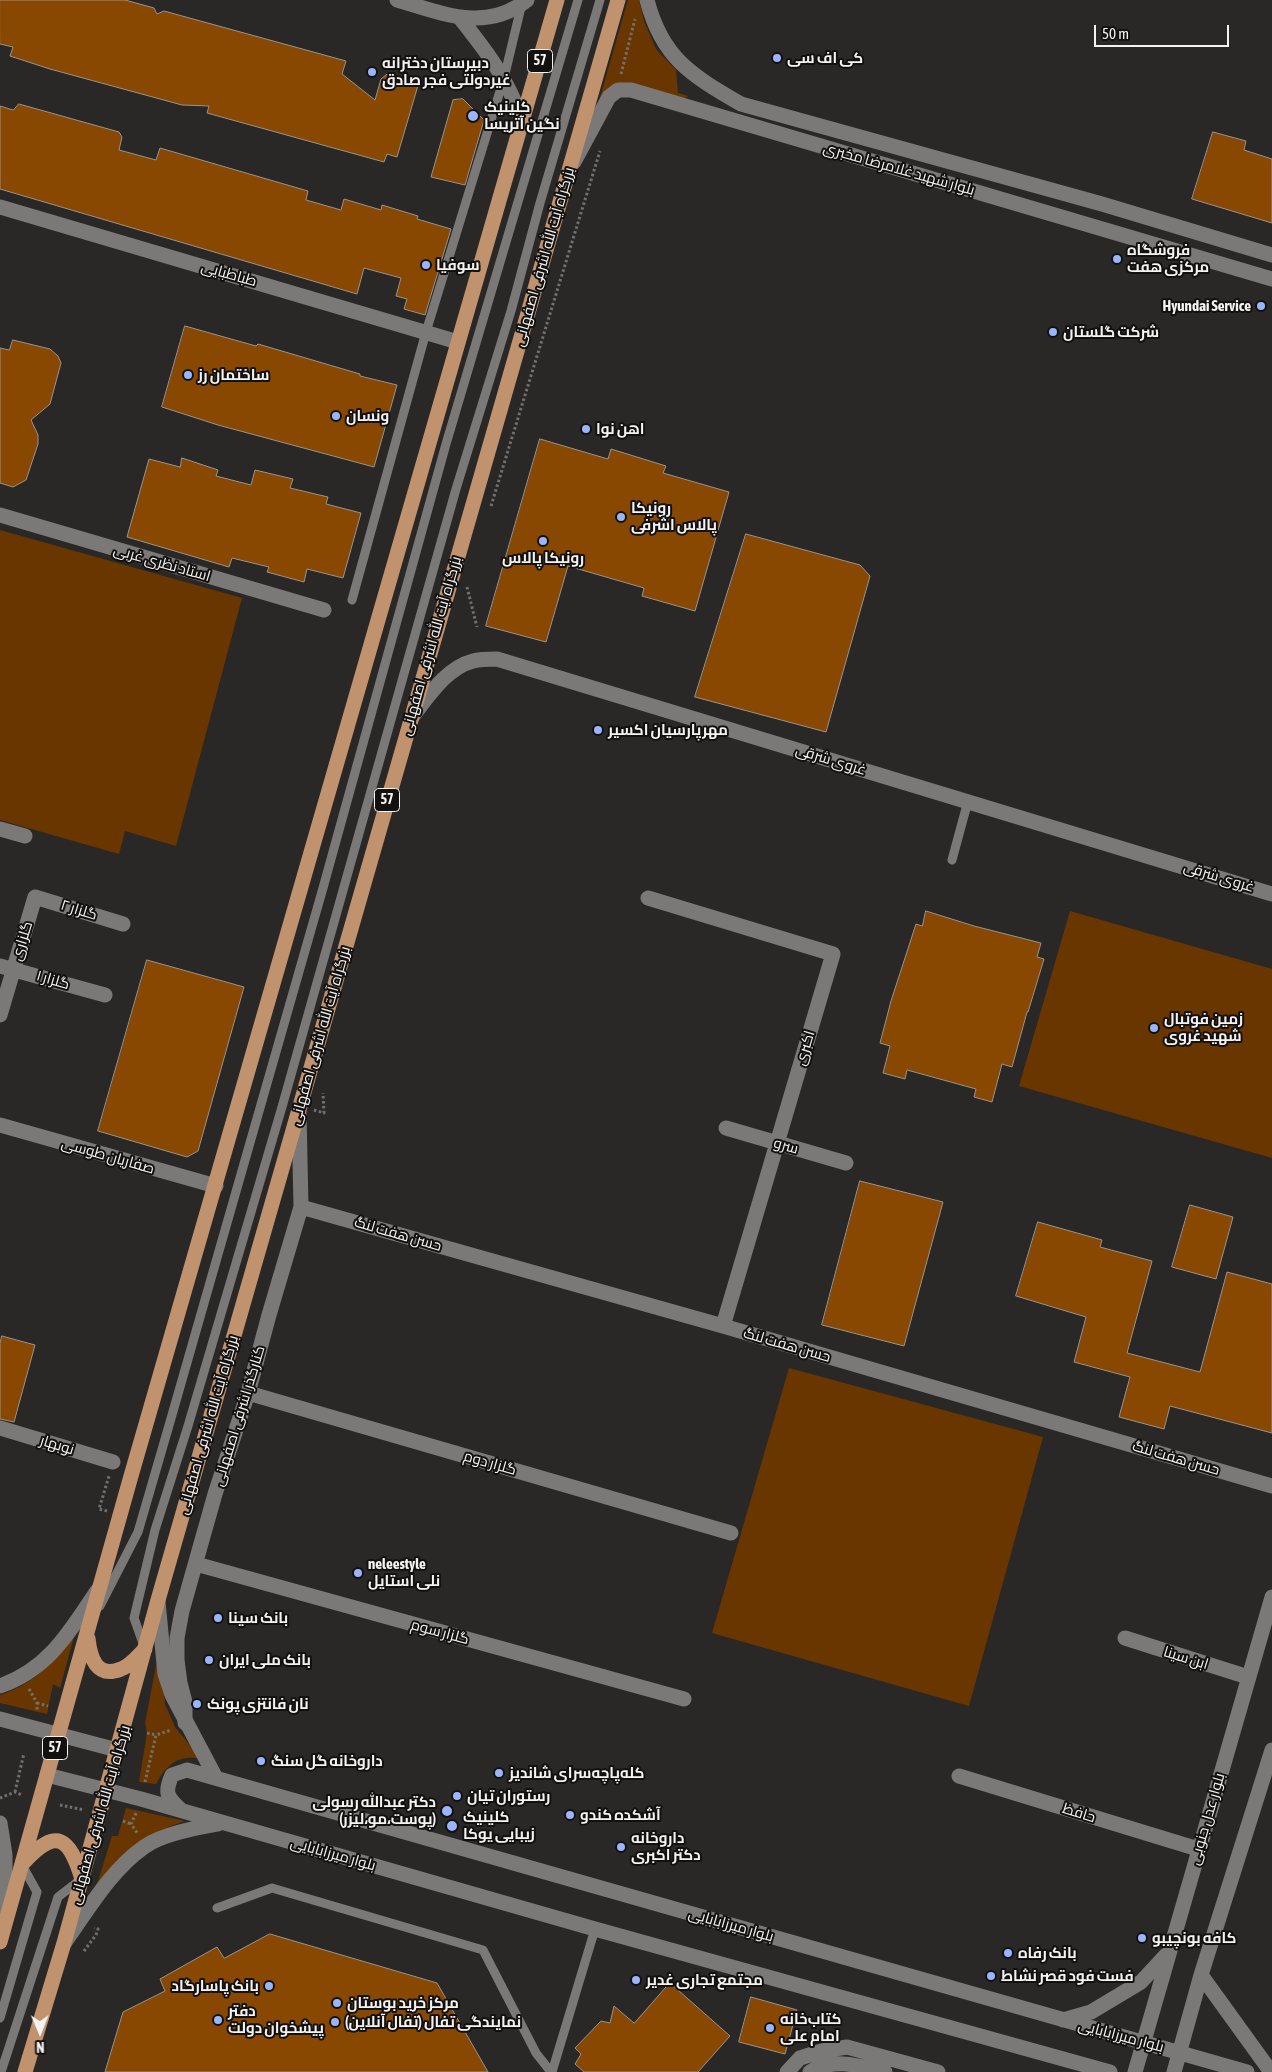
<!DOCTYPE html>
<meta charset="utf-8">
<style>
body{margin:0}
#map{position:relative;width:1272px;height:2072px;overflow:hidden;background:#2a2826;font-family:"Asap Condensed",sans-serif}
canvas{display:block}
.north{position:absolute;left:15px;top:2007px;width:50px;height:50px;-webkit-text-stroke:4px #121110;paint-order:stroke;rotate:179deg;font-size:14px;font-weight:700;line-height:20px;text-align:center;color:#f4f3f2}
.north::after{content:'';display:block;margin:auto;width:18px;height:22px;background:#f4f3f2;clip-path:polygon(50% 0,100% 100%,50% 72%,0 100%)}
.scale{position:absolute;left:1094px;top:25px;width:135px;height:22px;box-sizing:border-box;border:2px solid #f4f3f2;border-top:0;padding-left:6px;font-size:15px;line-height:18px;white-space:nowrap;color:#f4f3f2;-webkit-text-stroke:4px #121110;paint-order:stroke}
</style>
<div id="map">
<canvas width="1272" height="2072"></canvas>
<div class="north">N</div>
<div class="scale">50 m</div>
</div>
<script>
const context = document.querySelector('canvas').getContext('2d');
context.lineJoin = 'round';
function fill(path, color) { context.fillStyle = color; context.fill(path, 'evenodd'); }
function trace(path, color, width, dash) { context.strokeStyle = color; context.lineWidth = width; context.lineCap = dash ? 'butt' : 'round'; context.setLineDash(dash || []); context.stroke(path); }
function label(font, color, halo, rows, align = 'center') {
  context.font = font + ' "Asap Condensed",Cairo,sans-serif'; context.lineWidth = 4; context.setLineDash([]); context.textBaseline = 'middle'; context.strokeStyle = halo; context.fillStyle = color; for (const [text, x, y, turn = 0] of rows) {
    context.save(); context.translate(x, y); context.rotate((+turn || 0) * Math.PI / 180); context.textAlign = isNaN(turn) ? turn : align; if (halo) context.strokeText(text, 0, 0); context.fillText(text, 0, 0); context.restore();
  }
}
fill(new Path2D(`
 M628,0H639L644,21L656,49L676,70L678,93L688,96L684,100L619,85L595,115Z
 M0,530L242,598L176,846L125,831L119,854L0,820Z
 M1070,911L1272,969V1158L1019,1086Z
 M789,1368L1043,1437L969,1706L712,1633Z
 M76,1629L60,1688L53,1684L47,1714L0,1703V1695C38,1682 54,1662 76,1629Z
 M159,1650L165,1704L175,1727L201,1759C179,1754 166,1765 156,1784L139,1782L147,1733L145,1723Z
 M126,1808L185,1821C134,1839 127,1847 95,1891L112,1836H118Z`), '#6a3600');
const building = new Path2D(`
 M0,0H125L154,8L157,14L164,11L346,61L342,74L375,100L381,79L387,74L419,82L397,157L387,154L384,162L207,113L209,106L182,105L50,69L10,56L13,47L0,44Z
 M463,99L484,120L465,185L431,177L453,100Z
 M19,104L119,132L122,137L119,150L156,160L160,148L308,191L306,200L341,210L344,199L381,210L382,205L418,216L417,219L451,229L425,315L404,309L407,299L396,296L401,278L364,268L357,294L0,189V106L13,110Z
 M1213,132L1246,141L1244,150L1272,159V223L1192,199Z
 M185,326L256,346L258,344L360,374V376L397,385L374,467L218,425L162,407Z
 M13,340L50,349L58,356L61,363L50,404L31,420L38,435V444L26,480L13,487L0,483V348L9,350Z
 M540,439L608,459L611,449L666,466L663,473L729,492L695,611L642,596L644,588L568,566L546,642L486,626Z
 M182,458L218,470L216,476L251,485L255,470L293,479L290,488L328,497L326,504L361,513L343,578L307,569L304,582L267,572L269,567L232,558L229,567L127,537L149,459L180,467Z
 M746,534L860,565L870,576L826,732L695,697Z
 M926,911L974,926L1041,943L1037,957L1044,959L1028,1012H1027L1012,1067L1002,1064L992,1102L974,1097L976,1089L907,1070L905,1079L883,1073L890,1046L880,1043L891,1001L916,924L922,926Z
 M147,960L244,987L198,1151L187,1157L98,1131Z
 M860,1181L943,1202L904,1346L822,1325Z
 M1190,1205L1233,1217L1216,1279L1172,1267Z
 M1038,1222L1102,1240L1100,1247L1152,1261L1127,1353L1200,1372L1227,1272L1272,1284V1433L1170,1406L1164,1429L1119,1417L1130,1377L1074,1362L1086,1317L1016,1296Z
 M2,1336L35,1345L14,1422L0,1419V1344Z
 M270,1934L437,1983L488,2072H105L123,2012L165,1991L160,1979L217,1947L224,1958Z
 M670,1983L730,2036L698,2072H584L575,2064L581,2054L575,2048L601,2021L610,2023L614,2006L634,2023Z
 M751,1997L797,2010L785,2054L739,2042Z`);
fill(building, '#884801');
trace(building, '#979492', 1);
trace(new Path2D(`
 M621,74L635,19
 M491,506L600,151
 M467,587L477,627
 M314,1110L324,1113L323,1093
 M107,1511L99,1509L109,1476
 M29,1689L37,1703V1711
 M37,1703L48,1706
 M147,1733L156,1735
 M145,1782L156,1735L171,1730
 M15,1792L24,1753
 M0,1798L15,1792L22,1795
 M60,1805L84,1810
 M136,1813L131,1824L138,1834
 M123,1821L131,1824
 M84,1951L96,1935L98,1929L94,1928`), '#72706f', 3, [2.5, 2.5]);
trace(new Path2D(`
 M352,600L426,332L504,78L522,3
 M952,860L968,801
 M100,1606L138,1532L170,1422L323,888L446,444L578,0
 M144,1646L134,1618L155,1530L188,1426L282,1107L456,489L511,311L540,203L600,0
 M217,1908L272,1888L483,1950L536,2053L551,2072
 M0,2018L37,1892L22,1865
 M1,2072L58,1897L80,1880
 M552,2072L595,1929`), '#7b7977', 9);
trace(new Path2D(`
 M0,207L458,342
 M0,515L324,610
 M412,717C428,697 446,668 473,661C480,659 489,659 497,659L1272,894
 M0,829L25,836
 M648,898L833,954L723,1326
 M0,966L105,995
 M0,1015L35,897L123,924
 M0,1125L216,1186
 M726,1128L846,1163
 M301,1207L723,1326L1272,1486
 M248,1393L731,1533
 M0,1428L113,1462
 M196,1564L684,1699
 M1125,1638L1248,1677
 M185,1723V1702L180,1683L177,1660V1638L182,1611L215,1494L248,1393L269,1315L301,1207L299,1113
 M959,1776L1198,1849
 M787,2072L800,2058L822,2051L847,2047L938,2072
 M810,2072C833,2057 860,2066 885,2072`), '#7b7977', 15);
trace(new Path2D(`
 M397,0C442,13 485,33 527,0
 M460,18C487,52 508,79 522,121`), '#7b7977', 15);
trace(new Path2D(`
 M647,0C662,58 691,75 741,104L1102,204L1272,255
 M574,162L609,97L618,90H631L1272,279
 M158,1602L165,1674L172,1695L216,1778
 M0,1686C49,1669 70,1631 97,1591
 M0,1719L117,1750
 M47,1775L141,1799L595,1929L1110,2072
 M181,1810C167,1797 164,1793 172,1775L187,1770L1247,2072
 M0,1823L5,1855V1913
 M65,1942C88,1910 111,1870 144,1847C162,1834 196,1828 218,1824
 M1201,1975L1271,2072
 M1063,2020L1091,2012L1141,1982L1166,1955
 M1135,2072L1272,1597
 M1174,2072L1201,1975L1272,1750`), '#7b7977', 15);
trace(new Path2D(`
 M88,1638C90,1657 96,1679 121,1669C130,1666 138,1656 145,1649
 M24,1862C57,1827 69,1837 82,1879
 M0,1942L131,1476L557,0
 M25,2072L64,1943L158,1600L618,0`), '#c0926e', 15);
for (const [x, y, r, color] of [
 [777,58,5,"#9ab5fd"],
 [372,72,5,"#9ab5fd"],
 [473,116,6,"#9ab5fd"],
 [1117,259,5,"#9ab5fd"],
 [426,265,5,"#9ab5fd"],
 [1261,306,5,"#9ab5fd"],
 [1053,332,5,"#9ab5fd"],
 [188,375,5,"#9ab5fd"],
 [336,416,5,"#9ab5fd"],
 [586,429,5,"#9ab5fd"],
 [621,517,5,"#9ab5fd"],
 [543,541,5,"#9ab5fd"],
 [598,730,5,"#9ab5fd"],
 [1154,1028,5,"#9ab5fd"],
 [358,1573,5,"#9ab5fd"],
 [218,1618,5,"#9ab5fd"],
 [209,1660,5,"#9ab5fd"],
 [197,1704,5,"#9ab5fd"],
 [261,1761,5,"#9ab5fd"],
 [499,1773,5,"#9ab5fd"],
 [457,1796,5,"#9ab5fd"],
 [447,1811,6,"#9ab5fd"],
 [570,1815,5,"#9ab5fd"],
 [452,1826,6,"#9ab5fd"],
 [621,1847,5,"#9ab5fd"],
 [1142,1938,5,"#9ab5fd"],
 [1008,1953,5,"#9ab5fd"],
 [991,1976,5,"#9ab5fd"],
 [636,1980,5,"#9ab5fd"],
 [269,1986,5,"#9ab5fd"],
 [337,2003,5,"#9ab5fd"],
 [218,2020,5,"#9ab5fd"],
 [335,2022,5,"#9ab5fd"],
 [770,2028,5,"#9ab5fd"]
]) { const dot = new Path2D(); dot.arc(x, y, r, 0, 2 * Math.PI); context.fillStyle = color; context.fill(dot); trace(dot, '#121110', 2); }
for (const [x, y, w] of [
 [540,61,25],
 [387,800,25],
 [55,1748,25]
]) { const box = new Path2D(); box.roundRect(x - w / 2, y - 11.5, w, 23, 4); context.fillStyle = '#121110'; context.fill(box); trace(box, '#f4f3f2', 1); }
label('bold 14px', '#f4f3f2', null, [
 ["57",540,61],
 ["57",387,800],
 ["57",55,1748]
]);
label('bold 15px', '#f4f3f2', '#121110', [
 ["کی اف سی",787,58],
 ["دبیرستان دخترانه",382,63],
 ["غیردولتی فجر صادق",382,80],
 ["کلینیک",484,107],
 ["نگین آتریسا",484,124],
 ["فروشگاه",1127,250],
 ["مرکزی هفت",1127,267],
 ["سوفیا",436,265],
 ["Hyundai Service",1251,306,"right"],
 ["شرکت گلستان",1063,332],
 ["ساختمان رز",198,375],
 ["ونسان",346,416],
 ["اهن نوا",596,429],
 ["رونیکا",631,508],
 ["پالاس اشرفی",631,525],
 ["رونیکا پالاس",543,558,"center"],
 ["مهرپارسیان اکسیر",608,730],
 ["زمین فوتبال",1164,1019],
 ["شهید غروی",1164,1036],
 ["neleestyle",368,1564],
 ["نلی استایل",368,1581],
 ["بانک سینا",228,1618],
 ["بانک ملی ایران",219,1660],
 ["نان فانتزی پونک",207,1704],
 ["داروخانه گل سنگ",271,1761],
 ["کله‌پاچه‌سرای شاندیز",509,1773],
 ["رستوران تیان",467,1796],
 ["دکتر عبدالله رسولی",436,1802,"right"],
 ["(پوست،مو،لیزر)",436,1819,"right"],
 ["آشکده کندو",580,1815],
 ["کلینیک",463,1817],
 ["زیبایی یوکا",463,1834],
 ["داروخانه",631,1838],
 ["دکتر اکبری",631,1855],
 ["کافه بونچیبو",1152,1938],
 ["بانک رفاه",1018,1953],
 ["فست فود قصر نشاط",1001,1976],
 ["مجتمع تجاری غدیر",646,1980],
 ["بانک پاسارگاد",259,1986,"right"],
 ["مرکز خرید بوستان",347,2003],
 ["دفتر",228,2011],
 ["پیشخوان دولت",228,2028],
 ["کتاب‌خانه",780,2019],
 ["امام علی",780,2036],
 ["نمایندگی تفال (تفال آنلاین)",345,2022]
], 'left');
label('15px', '#f4f3f2', '#121110', [
 ["بلوار شهید غلامرضا مخبری",899,169,16],
 ["بزرگراه آیت الله اشرفی اصفهانی",544,257,-74],
 ["طباطبایی",229,274,16],
 ["استاد نظری غربی",162,563,16],
 ["بزرگراه آیت الله اشرفی اصفهانی",431,646,-74],
 ["غروی شرقی",831,760,17],
 ["غروی شرقی",1219,877,17],
 ["گلزار ۲",79,910,17],
 ["گلزاری",22,941,-73],
 ["گلزار ۱",53,980,16],
 ["بزرگراه آیت الله اشرفی اصفهانی",320,1036,-74],
 ["اکبری",805,1048,-73],
 ["سرو",786,1146,16],
 ["صفاریان طوسی",108,1156,16],
 ["حسن هفت لنگ",398,1234,16],
 ["حسن هفت لنگ",787,1345,16],
 ["کنارگذر اشرفی اصفهانی",239,1416,-73],
 ["بزرگراه آیت الله اشرفی اصفهانی",208,1425,-74],
 ["نوبهار",57,1445,17],
 ["حسن هفت لنگ",1176,1458,16],
 ["گلزار دوم",490,1463,16],
 ["گلزار سوم",440,1632,15],
 ["ابن سینا",1186,1658,17],
 ["حافظ",1079,1813,17],
 ["بزرگراه آیت الله اشرفی اصفهانی",100,1815,-74],
 ["بلوار عدل جنوبی",1207,1819,-74],
 ["بلوار میرزابابایی",333,1854,16],
 ["بلوار میرزابابایی",731,1925,16],
 ["بلوار میرزابابایی",1121,2036,15]
]);
</script>
